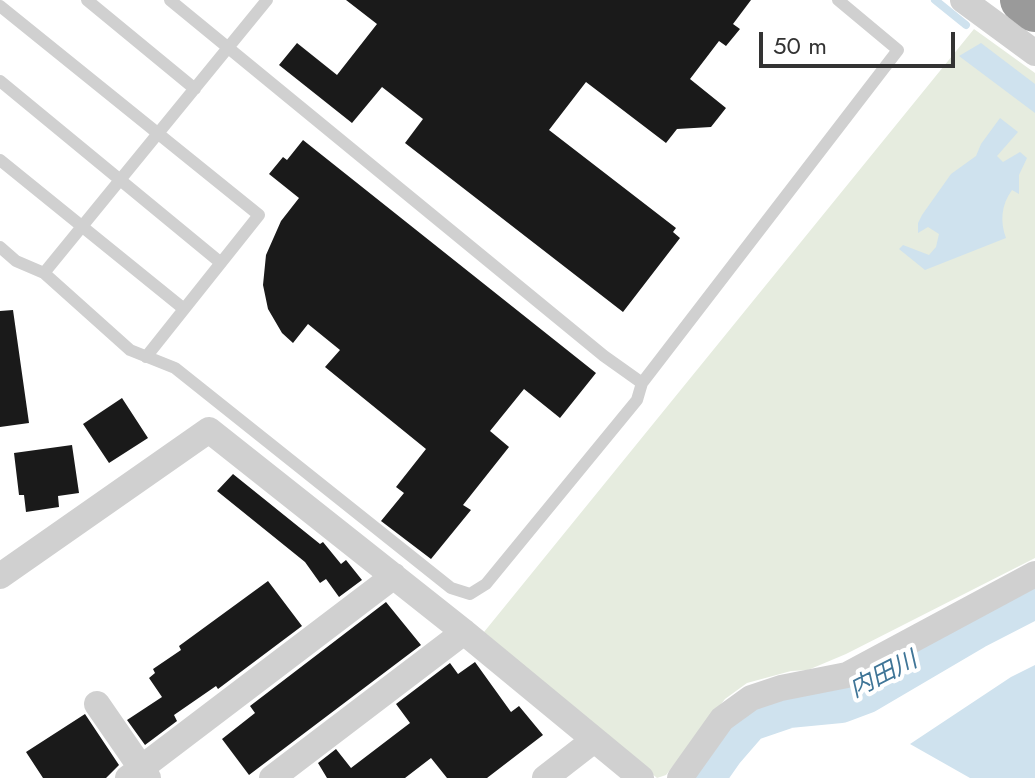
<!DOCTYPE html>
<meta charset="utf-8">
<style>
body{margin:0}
#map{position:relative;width:1035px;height:778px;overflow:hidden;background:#fff;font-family:Jost,sans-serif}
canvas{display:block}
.scale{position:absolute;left:759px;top:32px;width:196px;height:36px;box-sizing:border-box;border:4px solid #333;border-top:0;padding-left:10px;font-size:24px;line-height:28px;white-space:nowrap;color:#333;-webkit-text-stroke:6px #fff;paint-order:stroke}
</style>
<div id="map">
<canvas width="1035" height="778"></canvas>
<div class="scale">50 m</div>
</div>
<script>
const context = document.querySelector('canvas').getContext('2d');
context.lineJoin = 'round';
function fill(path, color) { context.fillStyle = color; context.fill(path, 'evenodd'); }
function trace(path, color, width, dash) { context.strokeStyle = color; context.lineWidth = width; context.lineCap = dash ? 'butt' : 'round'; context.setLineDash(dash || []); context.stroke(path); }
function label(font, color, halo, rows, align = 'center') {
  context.font = font + ' Jost,"Noto Sans JP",sans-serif'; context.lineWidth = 8; context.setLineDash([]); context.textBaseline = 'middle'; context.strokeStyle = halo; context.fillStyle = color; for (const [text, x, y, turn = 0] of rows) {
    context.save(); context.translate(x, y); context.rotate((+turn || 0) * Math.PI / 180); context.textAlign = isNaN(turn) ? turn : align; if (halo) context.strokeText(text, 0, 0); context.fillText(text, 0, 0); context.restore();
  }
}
fill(new Path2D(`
 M974,29L1035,73V558L846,654L808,670L791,671L747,683L725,699L666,775L657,778L484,632Z`), '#e6ecdf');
fill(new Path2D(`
 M981,43L1035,84V113L959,56Z
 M1000,118L1018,132L997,156L1003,162L1020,152L1027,158L1019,175V194L1012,190C1001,205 1000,222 1006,238L925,270L899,249L903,245L929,255L936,247L939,234L928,227L918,233V223L922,215L951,174L976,156L981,144Z
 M1035,665V778H970L910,744L1011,677Z`), '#cfe2ee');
trace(new Path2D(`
 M935,0L966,25`), '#cfe2ee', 8);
trace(new Path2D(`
 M700,778L721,748L747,718L788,704L840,699L864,690L973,626L1035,594`), '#cfe2ee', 48);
fill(new Path2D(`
 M346,0H751L733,24L740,29L726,46L719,41L690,79L726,108L711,127L677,129L666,143L586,82L549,130L676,228L673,232L680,238L623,312L405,143L423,119L382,87L352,123L279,65L297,43L337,75L377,24Z
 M303,140L596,373L560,418L524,389L490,431L509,447L463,505L471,510L431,559L381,521L404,493L396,487L426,449L325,367L340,350L308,324L293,343L282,333L268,309L263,285L266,255L281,221L299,198L269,174L283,157L287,160Z
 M13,310L29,423L0,427V311Z
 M122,398L148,438L109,463L83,424Z
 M72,445L79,493L58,496L59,507L26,512L24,495H19L14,453Z
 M233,474L320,544L323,542L341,564L346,560L362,580L339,597L326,579L320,583L305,562L217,491Z
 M268,581L302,626L218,689L216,686L174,715L177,721L145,745L127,720L162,697L149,678L155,673L153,669L181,650L179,646Z
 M386,602L421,645L249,775L222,739L255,713L250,706Z
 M475,662L511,712L519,706L543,735L487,778H447L431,758L405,778H327L318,763L336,749L351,768L410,723L396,704L450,663L458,674Z
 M85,714L119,765L106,778H43L26,752Z`), '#1a1a1a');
trace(new Path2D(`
 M87,0L195,89
 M170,0L604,356L642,383
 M0,6L259,215L146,357
 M0,81L221,263
 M0,160L184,309
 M0,247L16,261L44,273L267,0
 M44,273L130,350L175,368L451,588L470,594L486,584L637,400L642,383L898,50L838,0`), '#d0d0d0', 12);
trace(new Path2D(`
 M963,0L1035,53
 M0,576L209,430L464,632L641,778
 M97,704L148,778
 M128,778L394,576
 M272,778L464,632
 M545,778L594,740
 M680,778L722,719L751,698L781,688L847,675L1035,574`), '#d0d0d0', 26);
trace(new Path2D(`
 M1022,0L1035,10`), '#9a9a9a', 44);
label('italic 24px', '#3f7597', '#fff', [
 ["内田川",884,676,-27]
]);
</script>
